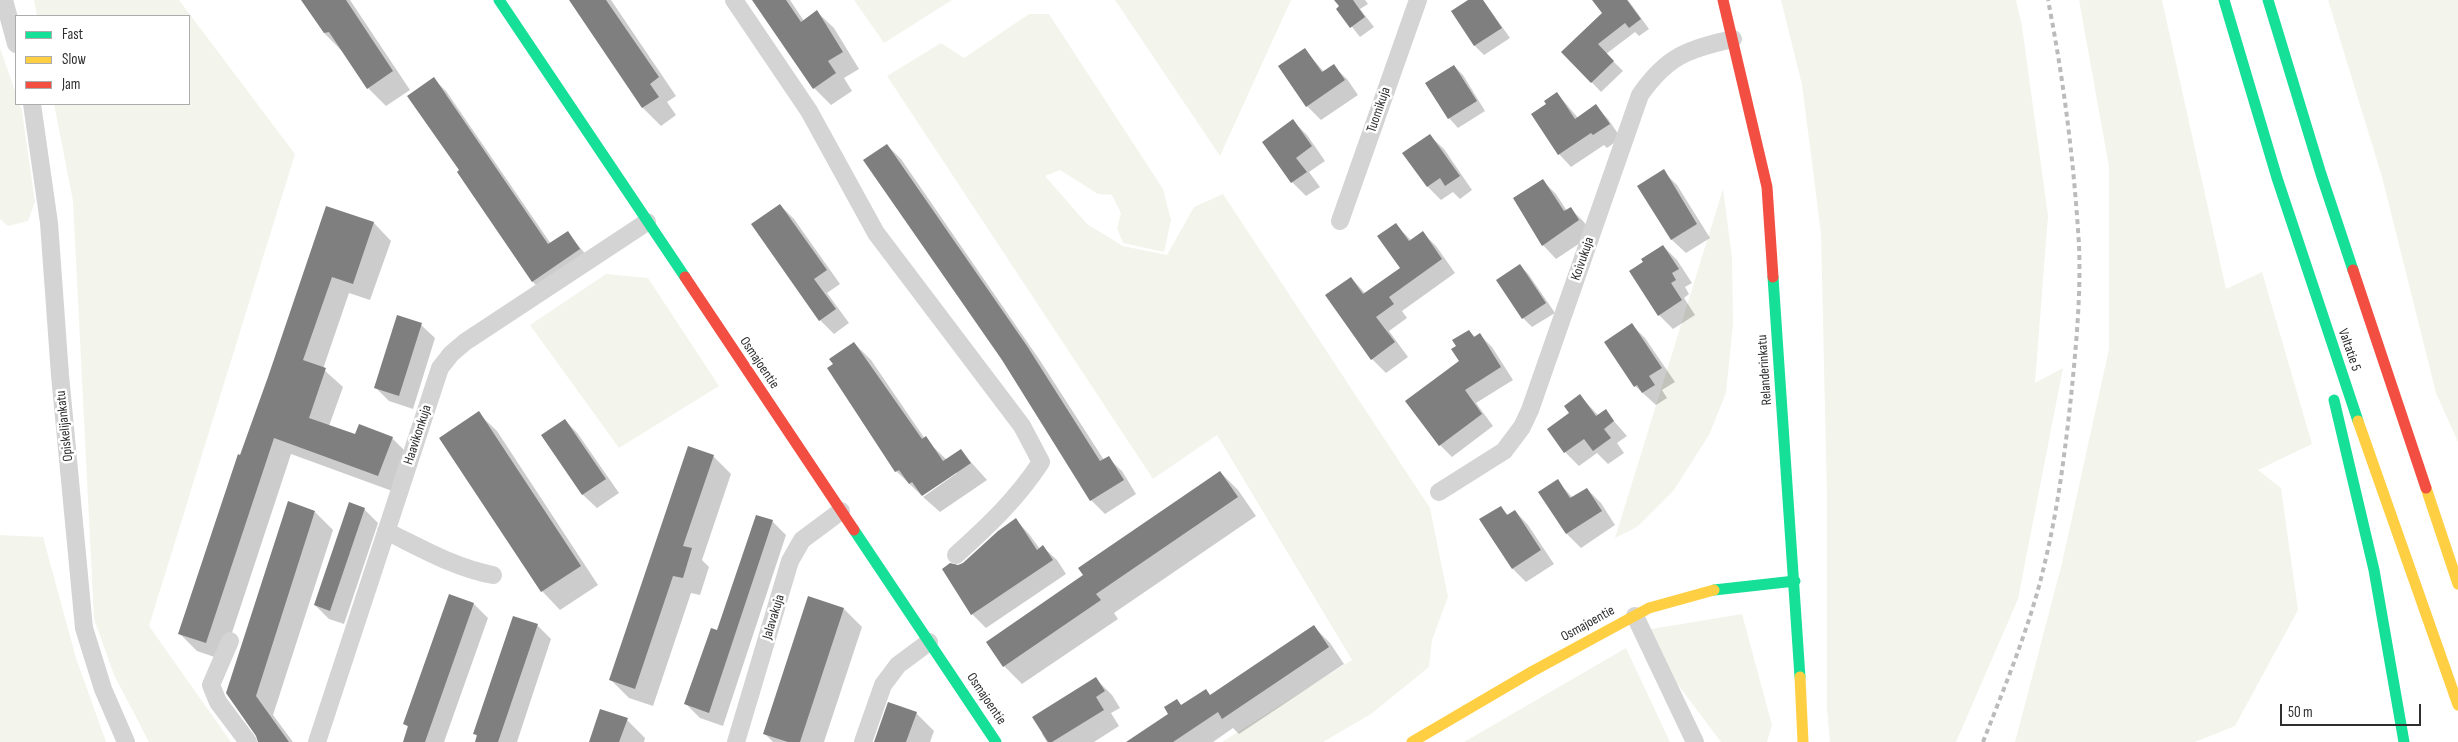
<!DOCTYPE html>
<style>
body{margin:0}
#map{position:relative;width:2458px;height:742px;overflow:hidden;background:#fff;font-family:"Sofia Sans Condensed",sans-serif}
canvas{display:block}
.legend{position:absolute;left:15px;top:15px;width:175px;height:90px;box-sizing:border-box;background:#fff;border:1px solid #acacac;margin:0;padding:6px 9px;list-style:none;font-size:15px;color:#2f2f2f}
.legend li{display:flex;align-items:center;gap:10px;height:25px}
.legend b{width:25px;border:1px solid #acacac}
.scale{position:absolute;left:2280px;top:704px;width:141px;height:22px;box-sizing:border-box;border:2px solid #2f2f2f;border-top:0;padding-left:6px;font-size:15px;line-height:18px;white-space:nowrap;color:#2f2f2f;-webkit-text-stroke:4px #fff;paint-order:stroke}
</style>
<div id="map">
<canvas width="2458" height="742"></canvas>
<ul class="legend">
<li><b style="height:6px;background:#16e098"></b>Fast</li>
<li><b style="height:6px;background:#ffcf43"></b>Slow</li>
<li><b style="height:6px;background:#f24e42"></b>Jam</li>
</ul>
<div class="scale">50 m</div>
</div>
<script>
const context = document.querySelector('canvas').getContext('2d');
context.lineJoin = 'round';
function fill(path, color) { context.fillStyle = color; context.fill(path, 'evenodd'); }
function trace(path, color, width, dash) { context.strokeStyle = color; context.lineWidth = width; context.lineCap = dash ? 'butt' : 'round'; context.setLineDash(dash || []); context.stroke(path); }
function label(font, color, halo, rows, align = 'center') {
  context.font = font + ' "Sofia Sans Condensed",sans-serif'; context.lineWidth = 5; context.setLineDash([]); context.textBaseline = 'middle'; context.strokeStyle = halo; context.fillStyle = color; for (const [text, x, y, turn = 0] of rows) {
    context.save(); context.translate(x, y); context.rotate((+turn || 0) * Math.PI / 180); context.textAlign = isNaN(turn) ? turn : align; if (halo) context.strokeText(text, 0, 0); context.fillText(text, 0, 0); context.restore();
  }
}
fill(new Path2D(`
 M34,0H179L295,154L149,626L231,742H149L114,675L94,619L73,201L54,104H189V16H37Z
 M854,0H952L884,43Z
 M1115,0H1291L1220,156Z
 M1781,0H2016L2022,26L2048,216L2035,383L2063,368L2018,599L1956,742H1830L1827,709V498L1821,233L1802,85Z
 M2079,0H2162L2226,289L2262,272L2312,444L2258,470L2281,488L2298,610L2235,726L2195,742H2015L2062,563L2109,349V167Z
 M2328,0H2458V442L2436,393L2382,177Z
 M1029,14H1049L1163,189L1171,220L1164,252L1123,243L1117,228L1121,213L1112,195L1098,194L1060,170L1045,176L1087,224L1123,246L1167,255L1194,207L1223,194L1430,508L1448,597L1432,640L1429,667L1371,714L1323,742H1222L1352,660L1217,435L1153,479L887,76L941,43L964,58Z
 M0,48L16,94V104H20L22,111L35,202L28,221L8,226L0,219Z
 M1723,189L1732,257L1733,324L1726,393L1709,435L1674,490L1637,527L1615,538Z
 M606,274L648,278L719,386L619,448L530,325Z
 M0,535L43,537L76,658L106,742H0Z
 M1742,614L1772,725L1767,742H1721L1651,649V629Z
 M1626,648L1670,742H1464Z`), '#f3f5ec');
fill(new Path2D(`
 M303,0H350L410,90L386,106L368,88L343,52L324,33Z
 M570,0H611L676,96L667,102L676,115L661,126L643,108Z
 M754,0H790L804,21L817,12L834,28L859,69L844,78L852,91L831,105L814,88Z
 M1336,0H1365L1368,4L1360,9L1374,27L1360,37L1338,9L1341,7Z
 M1470,0H1483L1510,38L1484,55L1475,46L1452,12Z
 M1593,0H1628L1649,29L1639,36L1635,32L1606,54L1623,71L1601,92L1563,52L1604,13Z
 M1305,50L1324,72L1333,66L1347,79L1358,95L1321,120L1307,106L1280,67Z
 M1454,66L1463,75L1485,111L1458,128L1449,118L1427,83Z
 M433,78L446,91L551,244L568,233L593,263L546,295L533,282L458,172L461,171Z
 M1557,93L1578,118L1596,106L1608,119L1621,138L1607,148L1604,145L1571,167L1559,154Z
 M1293,121L1307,135L1325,161L1309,172L1320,187L1306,196L1292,182L1263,142Z
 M1430,136L1444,149L1472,190L1460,199L1453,192L1441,200L1428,187Z
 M887,145L901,159L1041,362L1104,460L1108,458L1122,471L1136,494L1105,514L1091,500L1003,360Z
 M1663,171L1677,185L1710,238L1686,253L1672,240Z
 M1542,180L1556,194L1567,211L1571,209L1584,222L1592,235L1556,259L1543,245Z
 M780,205L794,219L840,284L827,293L849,323L834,334L820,320Z
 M327,207L374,223L391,241L370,300L349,293L323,369L343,387L329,426L356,436L392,438L409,455L395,492L291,454L223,660L197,651L180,634Z
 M1396,225L1411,240L1422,232L1436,246L1455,273L1402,311L1407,318L1389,331L1408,357L1386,373L1372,359L1351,278L1366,294L1402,269Z
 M1663,246L1677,260L1692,283L1685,287L1689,294L1684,298L1695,315L1673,329L1659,315L1631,271Z
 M1520,265L1529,275L1555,313L1532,327L1523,318Z
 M421,325L435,338L413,409L389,401L375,387Z
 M1632,325L1645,338L1675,382L1662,390L1667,398L1656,405L1635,386Z
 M1469,331L1475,337L1480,335L1492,347L1513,380L1476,403L1493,426L1452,457L1440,445Z
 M854,343L871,360L925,439L947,460L961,451L987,480L940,512L923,497L957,473L955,471L921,495L896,471Z
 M1580,396L1599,416L1605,411L1627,436L1617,443L1624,453L1608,464L1597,453L1579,466L1565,452L1549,430L1571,414Z
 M478,413L497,431L598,585L560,610L542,591L440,438Z
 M565,420L578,434L619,493L597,508L583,495L542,436Z
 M713,456L731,474L702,560L709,567L700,595L691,593L653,706L629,698L611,680Z
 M1220,472L1238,490L1256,516L1114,613L1118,619L1022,684L1004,666L1084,576Z
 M1557,481L1573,498L1587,489L1601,503L1615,525L1581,548L1567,534L1540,492Z
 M1500,507L1508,515L1515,511L1528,525L1554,564L1526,582L1513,569Z
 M364,509L378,523L344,624L329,619L315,605Z
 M315,512L333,530L273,715L293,742H260L258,735L227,693Z
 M1016,520L1029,534L1040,549L1043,547L1057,560L1066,574L986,628L972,614L958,567Z
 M772,521L786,535L723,726L700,718L686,704L718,632Z
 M450,596L474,604L488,618L444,742H404L409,728L405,724Z
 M844,609L862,627L824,742H773L765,734Z
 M537,625L551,639L517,742H476L478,737L474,733Z
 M1314,627L1330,643L1344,664L1239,734L1233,728L1213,742H1128L1170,714L1177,700L1182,706L1211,696Z
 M1096,679L1112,695L1120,708L1111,713L1119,726L1094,742H1047L1042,734Z
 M916,713L934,731L930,742H876Z
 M627,720L645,738L644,742H590Z`), '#0003');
fill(new Path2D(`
 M301,0H346L393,71L367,89L329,32L324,33Z
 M569,0H606L659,77L650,84L659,97L642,108Z
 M752,0H786L801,22L817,10L843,52L828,61L836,73L813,89Z
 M1334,0H1353L1365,17L1350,28L1336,9L1339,6Z
 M1468,0H1483L1502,28L1474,46L1451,11Z
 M1592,0H1627L1641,19L1629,28L1625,23L1598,44L1614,61L1591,83L1561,52L1602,13Z
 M1305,48L1322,72L1334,64L1345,80L1306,107L1278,66Z
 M1454,65L1477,101L1448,119L1425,83Z
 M434,77L548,244L568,231L580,249L532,282L457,172L459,170L407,96Z
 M1557,92L1575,119L1596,104L1610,124L1593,135L1591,133L1558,155L1531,114L1546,104L1544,101Z
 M1293,119L1312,146L1296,158L1307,172L1291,183L1262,142Z
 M1430,134L1460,176L1445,186L1440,178L1427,187L1402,153Z
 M887,144L1027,346L1100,461L1109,456L1124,480L1090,501L1002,360L863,160Z
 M1664,169L1697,224L1671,240L1637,186Z
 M1543,179L1564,211L1571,207L1579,220L1542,246L1513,198Z
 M780,204L827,270L814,279L836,309L819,321L751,224Z
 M326,206L374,222L353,284L332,277L303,360L326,368L309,418L355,434L359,424L393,437L378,476L274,438L206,643L178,634L238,454L240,455L268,377Z
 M1396,223L1409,241L1423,231L1442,259L1389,297L1394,304L1376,317L1395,342L1371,360L1325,295L1351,277L1363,294L1400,268L1377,236Z
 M1663,245L1679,269L1672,273L1676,280L1671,283L1682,300L1658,316L1629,271L1643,262L1641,259Z
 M1520,264L1546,303L1522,319L1496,280Z
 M397,315L422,323L399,396L374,388Z
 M1632,323L1662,368L1649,376L1655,385L1642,393L1637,385L1634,387L1604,342Z
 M1469,330L1474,337L1480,333L1501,367L1465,390L1482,414L1439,446L1405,401L1459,361L1451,349L1456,346L1452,340Z
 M854,342L922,439L926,436L943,461L961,449L971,463L922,496L912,482L909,484L899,470L895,472L827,368L833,364L829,359Z
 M1580,394L1596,416L1606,409L1614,421L1604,429L1611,438L1593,451L1584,439L1564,453L1547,429L1569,413L1564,406Z
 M479,411L581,566L541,592L439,438Z
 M565,419L606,479L582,495L541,435Z
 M688,446L714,455L683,546L692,548L683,578L673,576L635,689L609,680Z
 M1220,471L1238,497L1096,594L1101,600L1003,667L986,642L1083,575L1078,568Z
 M1558,479L1570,498L1587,488L1602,511L1566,534L1538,492Z
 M288,501L315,511L256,696L289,742H258L256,736L226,693Z
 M349,502L365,508L330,611L314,605Z
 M1501,506L1507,515L1515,510L1541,550L1512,569L1479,519Z
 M756,515L773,520L709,713L684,704L711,628L717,630Z
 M1016,518L1037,550L1043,545L1053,560L971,615L942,569L950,563L958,565L963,563L998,531Z
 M449,594L474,603L425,742H403L408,726L403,724Z
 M808,596L844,608L800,742H788L763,734Z
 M513,616L538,624L498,742H475L477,735L473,734Z
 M1314,625L1329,647L1222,719L1218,712L1173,742H1126L1168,714L1164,707L1177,699L1181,705L1206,689L1210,695Z
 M1096,677L1105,691L1096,697L1104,710L1052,742H1048L1032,717Z
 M888,702L917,712L906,742H874Z
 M600,709L628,718L619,742H589Z`), '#7f7f7f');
trace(new Path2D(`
 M4,0L16,44
 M734,0L809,111L876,233L1022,426L1041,462C1017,499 988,526 956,555
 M32,104L49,223L60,375L84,628L103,689L126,742
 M1340,221L1418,0
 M1439,492L1504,451L1522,427L1530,410L1640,95C1667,56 1688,49 1733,39
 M386,531C421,548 455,568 493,575
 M1635,616L1695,742
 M230,641L211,685L218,702L248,742
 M317,742L440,368L451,354L465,342L647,222
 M736,742L790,561L802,540L841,511
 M863,742L883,685L898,665L929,642`), '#d4d4d4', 18);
trace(new Path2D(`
 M499,0L685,277
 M2224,0L2277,178L2358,421
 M2268,0L2321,174L2353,270
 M1773,277L1800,677
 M2334,400L2374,570L2404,742
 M854,530L996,742
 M1714,590L1795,581`), '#16e098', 11);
trace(new Path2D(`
 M2358,421L2458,705
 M2426,488L2458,584
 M1800,677L1803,742
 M1412,742L1533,671L1649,608L1714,590`), '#ffcf43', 11);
trace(new Path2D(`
 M1723,0L1767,187L1773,277
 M2353,270L2426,488
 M685,277L854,530`), '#f24e42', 11);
trace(new Path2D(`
 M1983,742C2006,683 2031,624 2045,562C2058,508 2065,452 2071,397C2076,347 2081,296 2079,245C2074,163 2064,81 2048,0`), '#bbb', 4, [5, 4]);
label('14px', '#2f2f2f', '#fff', [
 ["Tuomikuja",1379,110,-71],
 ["Koivukuja",1583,259,-71],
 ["Valtatie 5",2349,350,71],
 ["Osmajoentie",759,363,56],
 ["Relanderinkatu",1765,370,-94],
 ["Opiskelijankatu",65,426,-96],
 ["Haavikonkuja",418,435,-72],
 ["Jalavakuja",774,617,-73],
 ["Osmajoentie",1588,624,-29],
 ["Osmajoentie",986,699,56]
]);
</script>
